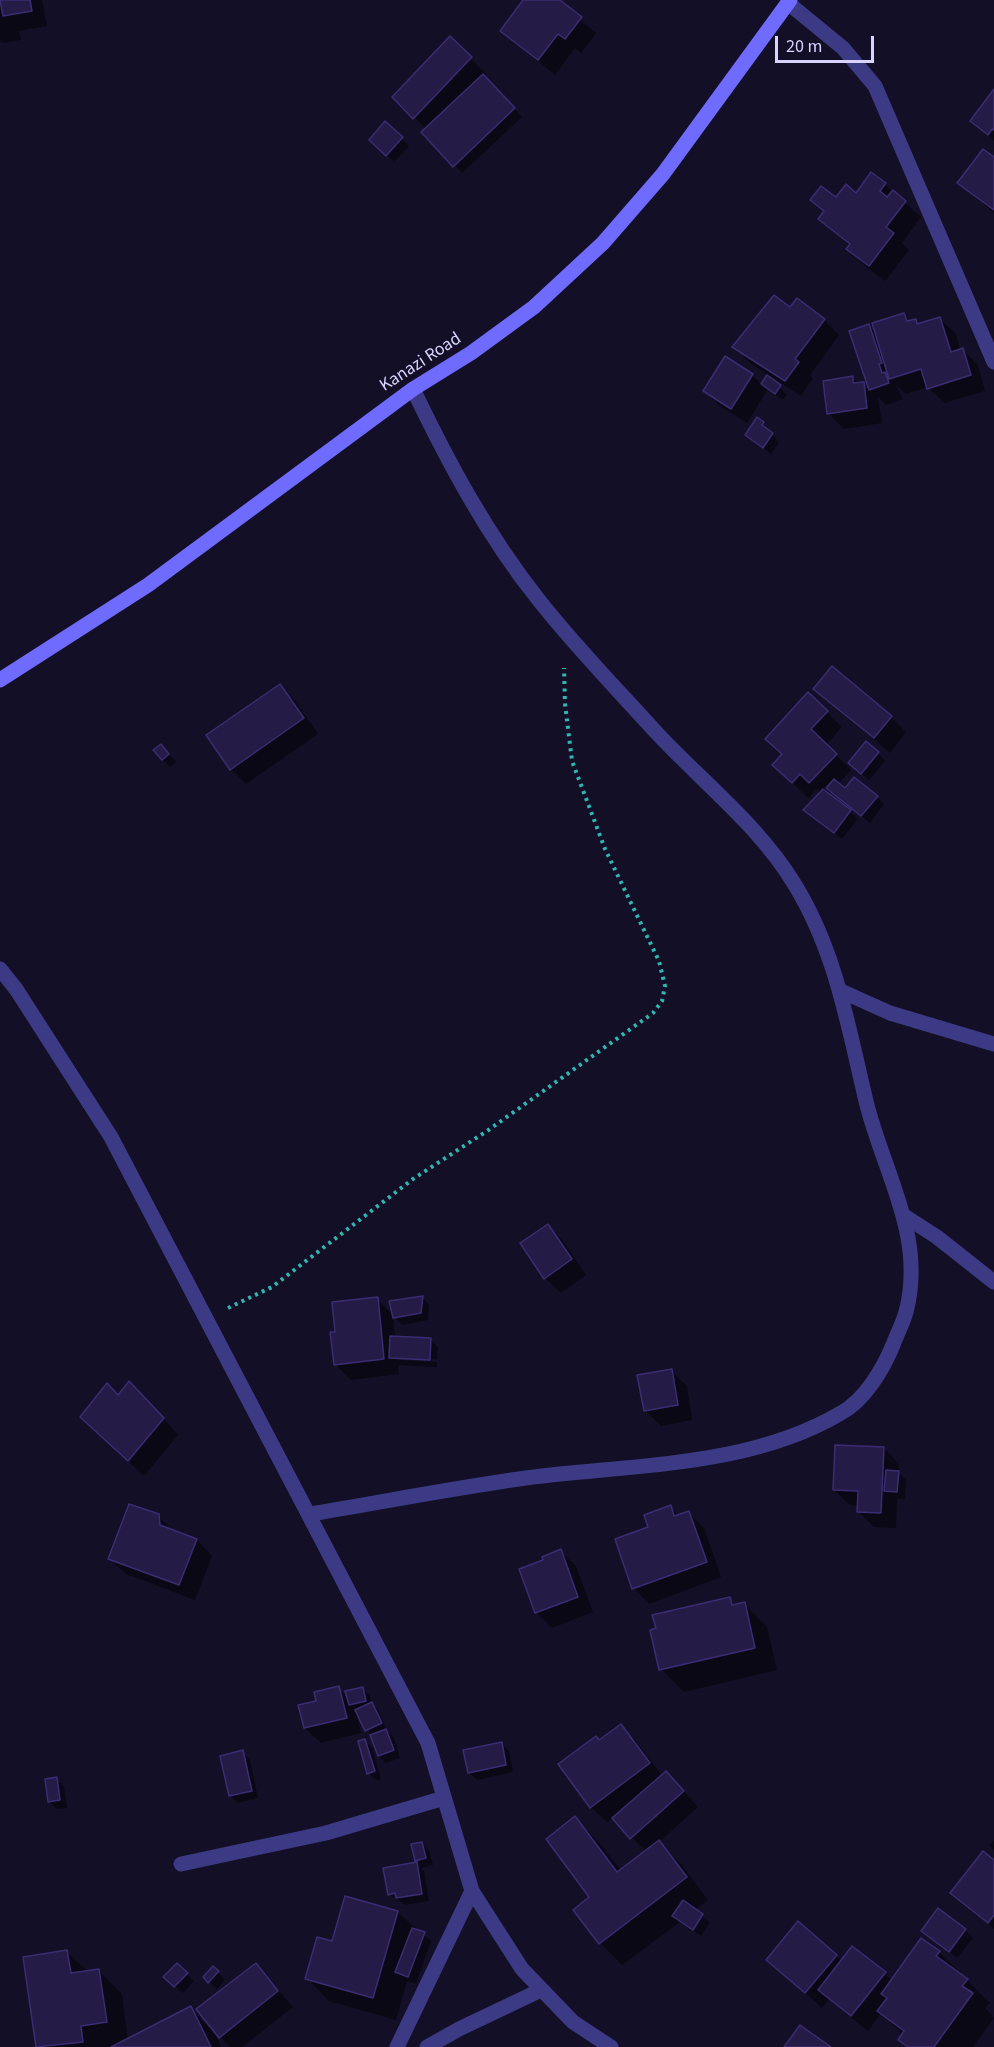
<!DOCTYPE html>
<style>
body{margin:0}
#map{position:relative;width:994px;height:2047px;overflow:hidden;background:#130f26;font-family:"Source Sans 3",sans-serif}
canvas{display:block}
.scale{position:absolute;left:775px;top:36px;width:99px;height:27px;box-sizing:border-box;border:3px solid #d9d4ff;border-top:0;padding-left:8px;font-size:18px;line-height:21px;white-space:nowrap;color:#d9d4ff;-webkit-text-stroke:4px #130f26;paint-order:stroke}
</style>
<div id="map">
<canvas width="994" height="2047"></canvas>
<div class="scale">20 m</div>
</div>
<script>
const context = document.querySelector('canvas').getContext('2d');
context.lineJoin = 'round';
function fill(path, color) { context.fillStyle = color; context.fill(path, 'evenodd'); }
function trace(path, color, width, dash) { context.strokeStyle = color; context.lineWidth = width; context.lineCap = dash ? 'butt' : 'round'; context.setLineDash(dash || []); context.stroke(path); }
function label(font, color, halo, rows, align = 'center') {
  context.font = font + ' "Source Sans 3",sans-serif'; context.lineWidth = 6; context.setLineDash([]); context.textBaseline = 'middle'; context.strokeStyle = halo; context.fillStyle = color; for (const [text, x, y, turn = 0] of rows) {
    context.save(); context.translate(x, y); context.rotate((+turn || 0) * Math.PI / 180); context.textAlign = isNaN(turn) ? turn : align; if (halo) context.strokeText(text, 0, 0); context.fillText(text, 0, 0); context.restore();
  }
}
fill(new Path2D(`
 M0,0H42L47,26L19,31L21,40L3,43L0,40Z
 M525,0H557L596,33L581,53L575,48L555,75L502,30Z
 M450,38L486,74L484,76L522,117L462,173L423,132L426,129L394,97Z
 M994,92V141L972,121Z
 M402,139L409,146L394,162L378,147Z
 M994,159V213L959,183Z
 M885,185L921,217L902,243L909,250L885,281L864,265L848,249L850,246L820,219L825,213L812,200L856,195Z
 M790,309L824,320L839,335L810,375L813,378L801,396L750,363L734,347Z
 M904,315L911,322L915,321L920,325L940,319L956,334L960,350H963L978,365L985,391L944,403L928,387L906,394L896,385L903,399L886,405L878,397L882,423L844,429L828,413L852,378L871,391L851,332L869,326L877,334Z
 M752,375L762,385L767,377L787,394L783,400L768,389L747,423L720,406L705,391Z
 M757,419L779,442L771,454L747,435Z
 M280,686L296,702L318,734L246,784L231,769Z
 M815,689L891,717L906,732L890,753Z
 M827,712L842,727L826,745L851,770L838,784L846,791L877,797L884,804L870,823L831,792L828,795L858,819L842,839L805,810L821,793L817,789L808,798L774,765Z
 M155,750L168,753L176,762L170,767Z
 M878,753L885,761L869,780L858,770Z
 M548,1226L563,1241L586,1275L561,1293L545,1278Z
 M422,1297L429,1305L428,1320L402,1325L393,1315L395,1338L431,1340L438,1347L437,1359L398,1357V1360L437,1362V1367L398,1365L399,1374L351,1380L335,1364L336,1333L377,1299L394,1316Z
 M671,1371L687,1386L692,1420L661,1426L645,1410Z
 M145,1398L178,1435L144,1476L98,1432Z
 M884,1448L899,1464V1473L906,1480L905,1499L897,1498L896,1528L874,1527L859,1512V1506L850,1505L834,1490Z
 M670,1507L679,1516L688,1512L704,1528L721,1577L649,1604L634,1588L650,1528Z
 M158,1516L174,1532L197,1540L212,1556L195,1600L126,1574L110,1559Z
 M560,1551L576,1566L593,1612L552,1628L536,1612L546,1561Z
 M729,1599L736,1606L744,1604L767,1627L777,1670L684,1692L661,1669Z
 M338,1688L349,1699L362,1688L370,1696L372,1703L379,1711L387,1731L394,1738L400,1758L386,1763L379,1756L372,1736L356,1712L361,1733L321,1743L305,1728L317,1702Z
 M621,1726L636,1741L662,1776L681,1788L698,1807L659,1842L682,1865L708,1900L695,1910L710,1923L701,1936L680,1922L622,1965L600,1943L575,1818L598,1841L621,1871L646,1852L613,1817L607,1822L591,1807L600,1742Z
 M365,1741L372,1748L381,1779L376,1780L369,1773Z
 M501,1743L509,1751L513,1772L477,1780L469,1772Z
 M242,1752L250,1760L258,1798L238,1803L230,1795Z
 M56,1779L64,1786L67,1808L57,1809L49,1802Z
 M994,1840V1850L989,1846Z
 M422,1844L429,1851L433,1865L421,1868L424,1871L429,1901L405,1905L389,1894L385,1869L420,1863L416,1860Z
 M994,1861V1929L952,1893Z
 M346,1898L398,1913L431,1941L416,1983L407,1981L396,2020L329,2001L307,1978L333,1942Z
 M965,1930L973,1938L957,1958L923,1931Z
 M853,1948L893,1981L939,1952L990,2003L985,2008L994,2018L973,2047H907L900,2040L903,2035L881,2013L868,2031L829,1999L822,2008L768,1960L836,1956L842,1961Z
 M67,1952L88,1972L99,1971L122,1994L128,2040L190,2008L210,2028L256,1965L293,2007L242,2047H230L214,2030L221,2047H38L25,1958Z
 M177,1965L194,1981L183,1993L165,1977Z
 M213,1968L225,1980L217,1989L205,1977Z`), '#0007');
const building = new Path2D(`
 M0,0H30L32,11L3,16Z
 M523,0H560L582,17L565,39L558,34L538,60L500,31Z
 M450,36L472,57L413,119L392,97Z
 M483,74L515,108L453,167L421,132Z
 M994,89V130L992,129L988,135L970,121Z
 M385,121L403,137L386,156L369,140Z
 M983,149L994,157V210L957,183Z
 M871,172L886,183L880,191L887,197L893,190L906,201L886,227L894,233L869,266L846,249L850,244L818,219L824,211L810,200L821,186L836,197L846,184L856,193Z
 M774,295L790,307L797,298L825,319L795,359L799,362L785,381L732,347Z
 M904,313L907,321L916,319L917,324L940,317L951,352L963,348L971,375L927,389L921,369L889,379L872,323Z
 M869,324L882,363L879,364L882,373L885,372L889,383L869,390L849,331Z
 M725,356L753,374L731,409L703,391Z
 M767,375L781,385L775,394L761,384Z
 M853,376V383L864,382L867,408L827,414L823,381Z
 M757,417L764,422L762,425L773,433L763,448L745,435Z
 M832,666L892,716L874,738L813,689Z
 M280,684L304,718L230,770L206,735Z
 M808,692L828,711L811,729L837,754L809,783L800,774L792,783L772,765L782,754L765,739Z
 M866,741L879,752L861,774L848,763Z
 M161,744L169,754L162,760L153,750Z
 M854,777L878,796L861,816L826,788L834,779L845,788Z
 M823,789L851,810L834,833L803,810Z
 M548,1224L572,1259L544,1279L520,1243Z
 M423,1296L421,1313L393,1318L389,1301Z
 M378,1297L384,1359L334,1365L330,1332H335L332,1302Z
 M390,1336L431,1338L430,1360L389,1358Z
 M672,1369L678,1405L644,1411L637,1375Z
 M129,1381L164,1418L128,1461L80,1417L107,1383L118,1395Z
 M835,1445L884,1447L881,1513L857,1512L858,1491L833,1490Z
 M886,1470L899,1471L897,1492L884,1491Z
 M129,1504L159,1514L160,1525L197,1539L179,1585L108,1559Z
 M671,1505L674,1516L689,1511L707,1562L632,1589L615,1539L648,1527L644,1515Z
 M561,1549L578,1597L535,1613L519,1569L543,1560L542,1557Z
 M730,1597L732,1605L745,1602L755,1648L659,1670L650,1630L656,1628L652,1615Z
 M339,1686L347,1718L304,1728L298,1705L316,1701L314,1692Z
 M363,1687L366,1701L349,1705L345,1691Z
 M372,1702L382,1723L365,1731L355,1710Z
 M621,1724L650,1763L590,1808L558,1764L596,1736L599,1740Z
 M386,1729L394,1750L378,1756L370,1735Z
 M365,1739L375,1771L367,1774L358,1741Z
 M502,1742L506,1765L468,1773L463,1750Z
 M243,1750L252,1791L229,1796L220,1756Z
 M666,1771L684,1791L630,1839L612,1818Z
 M57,1777L60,1800L48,1802L45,1779Z
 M575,1816L617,1872L659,1840L687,1877L599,1944L573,1910L589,1897L546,1839Z
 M422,1842L426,1858L415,1861L411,1844Z
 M983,1851L994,1860V1915L988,1923L950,1893Z
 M417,1862L422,1894L396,1898L395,1893L388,1895L383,1868Z
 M345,1896L398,1911L373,1998L305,1979L317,1937L332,1941Z
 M683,1900L703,1914L693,1930L672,1916Z
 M938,1908L966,1929L949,1952L921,1931Z
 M798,1921L837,1955L805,1993L766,1960Z
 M412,1928L425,1932L408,1977L395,1972Z
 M921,1938L940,1951L936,1956L968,1979L962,1986L973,1993L934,2047H908L898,2040L904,2031L877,2011L887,1998L881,1994Z
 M852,1946L886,1972L851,2016L818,1990Z
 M67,1950L71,1973L99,1969L107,2022L81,2026L83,2042L36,2047L23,1957Z
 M177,1963L188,1973L174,1987L163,1977Z
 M256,1963L278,1991L219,2038L196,2009Z
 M213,1966L219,1971L208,1983L203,1977Z
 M191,2006L211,2047H111Z
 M800,2025L831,2047H784Z`);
fill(building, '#241b47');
trace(building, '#3b2d73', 1.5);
trace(new Path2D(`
 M228,1308L272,1287L413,1179L487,1131L653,1013L662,1001L665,986L659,961L605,849L572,761L565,704L564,668`), '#2fb8b0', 4, [3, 4.5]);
trace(new Path2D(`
 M181,1864L326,1833L444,1798`), '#3d3a85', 15);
trace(new Path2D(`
 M788,3L843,48L875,86L994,362
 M0,969L16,989L111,1137L428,1743L472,1891L522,1969L573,2022L611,2047
 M841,991L890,1013L994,1044
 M906,1217L937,1237L994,1282
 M310,1514C382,1502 454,1488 526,1478C631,1464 748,1468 841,1413C865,1400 883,1369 893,1345C897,1334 903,1323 906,1312C926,1236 883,1172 866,1101C848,1026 836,952 795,885C759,825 701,781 654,730C615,687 574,645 538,599C487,535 448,462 413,389
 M397,2047L472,1891
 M427,2047L459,2029L541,1990`), '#3d3a85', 15);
trace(new Path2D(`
 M0,680L148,585L413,389L471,353L534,307L603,243L663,174L790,0`), '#6f6bff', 15);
label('18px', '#d9d4ff', '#130f26', [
 ["Kanazi Road",421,363,-33]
]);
</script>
